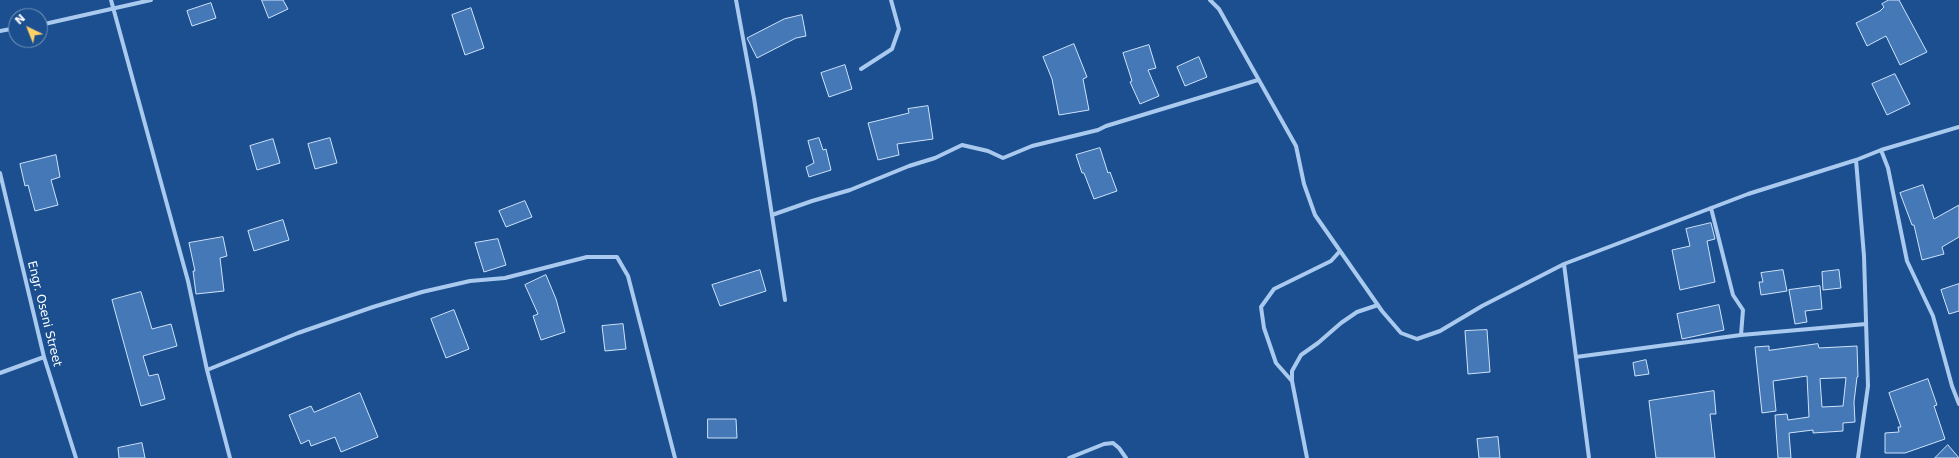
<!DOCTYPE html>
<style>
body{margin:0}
#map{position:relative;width:1959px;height:458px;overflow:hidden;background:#1b4f8f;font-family:"DejaVu Sans",sans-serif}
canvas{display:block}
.north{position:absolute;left:8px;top:8px;width:40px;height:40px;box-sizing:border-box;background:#1b4f8f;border:1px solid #7695bc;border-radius:50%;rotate:317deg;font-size:11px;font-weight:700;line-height:16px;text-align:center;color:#fff}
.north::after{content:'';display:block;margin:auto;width:14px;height:18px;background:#ffd166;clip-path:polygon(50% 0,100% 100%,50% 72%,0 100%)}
</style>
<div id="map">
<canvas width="1959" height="458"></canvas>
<div class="north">N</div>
</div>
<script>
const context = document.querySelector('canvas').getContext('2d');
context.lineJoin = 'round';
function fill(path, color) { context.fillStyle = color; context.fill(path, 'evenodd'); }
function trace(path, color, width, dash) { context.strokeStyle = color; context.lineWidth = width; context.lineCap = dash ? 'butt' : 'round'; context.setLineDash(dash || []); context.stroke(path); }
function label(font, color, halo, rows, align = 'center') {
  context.font = font + ' "DejaVu Sans",sans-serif'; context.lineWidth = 3; context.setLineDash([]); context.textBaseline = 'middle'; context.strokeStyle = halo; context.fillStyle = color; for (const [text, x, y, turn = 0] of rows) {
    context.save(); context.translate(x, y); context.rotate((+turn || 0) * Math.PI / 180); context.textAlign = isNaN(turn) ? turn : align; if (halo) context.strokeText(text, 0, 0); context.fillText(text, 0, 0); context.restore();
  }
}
const building = new Path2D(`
 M262,0H283L288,9L269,18Z
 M1889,0H1899L1927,52L1900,65L1886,36L1867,46L1856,23L1880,11L1884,7L1882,4Z
 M211,3L216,18L192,26L187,11Z
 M471,8L484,48L465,55L452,15Z
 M802,15L806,36L796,38L757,58L747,38L784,19Z
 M1074,44L1087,77L1083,79L1089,110L1059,115L1052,79L1043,57Z
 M1149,45L1156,68L1148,70L1159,96L1140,104L1130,82L1132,81L1123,53Z
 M1199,57L1207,77L1185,86L1177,67Z
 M845,65L852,89L829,97L821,73Z
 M1895,74L1910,104L1887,115L1872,84Z
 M928,106L933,139L897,144L899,155L878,160L868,123L909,113L908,109Z
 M330,138L337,163L315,169L308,144Z
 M819,138L823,150L826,149L831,170L809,177L806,167L814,163L808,141Z
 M273,139L280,163L257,170L250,146Z
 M1100,148L1108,173L1110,172L1117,191L1094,199L1084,173H1082L1076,155Z
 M56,155L60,177L51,180L58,205L35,211L28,185L25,186L20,164Z
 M1923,185L1934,219L1959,205V237L1942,247L1944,254L1922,260L1914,225H1912L1900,193Z
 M525,201L532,217L506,227L499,211Z
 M283,220L289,240L254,251L248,231Z
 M1711,223L1715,239L1707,241L1715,282L1680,290L1672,250L1690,246L1686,229Z
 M223,237L227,256L220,258L224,291L196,294L193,271H195L189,243Z
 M498,239L506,265L484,272L475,243Z
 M760,270L766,291L720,306L712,285Z
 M1783,270L1787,291L1761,295L1759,282H1763L1761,273Z
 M1839,270L1841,288L1823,290L1822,272Z
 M546,275L556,299L565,332L541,340L533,316L538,314L525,285Z
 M1959,284V311L1949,314L1941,290Z
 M1820,286L1822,309L1805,311L1807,322L1795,324L1789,290Z
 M141,292L152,329L171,324L177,346L143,356L149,376L158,374L165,399L141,406L112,300Z
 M1719,305L1724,330L1682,339L1677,314Z
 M454,310L469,349L446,358L431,319Z
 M623,324L626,349L605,351L602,326Z
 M1487,330L1490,372L1468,374L1465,331Z
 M1818,344L1819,348L1857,346L1858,377H1857L1854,402L1855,422L1843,423V431L1813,433V430L1789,433L1791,458H1778L1775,415L1787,414L1788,420L1809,417L1807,376L1773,381L1776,411L1762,413L1755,347L1769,346V350ZM1846,378L1843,406L1822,407L1820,379Z
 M1646,360L1649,374L1635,376L1633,363Z
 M1928,379L1937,405L1934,406L1945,439L1905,453H1885V433L1899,432L1898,427H1901L1889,393Z
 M1714,391L1716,414H1710L1715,458H1656L1649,401Z
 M360,393L378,437L341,452L335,437L311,446L309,440L301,444L289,415L311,406L314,412Z
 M708,419H736L737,438H708Z
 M1498,437L1500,458H1479L1477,439Z
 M142,443L145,458H119L118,448Z
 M1948,445L1959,458H1935Z`);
fill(building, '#4478b7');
trace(building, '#cfe3fa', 1);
trace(new Path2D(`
 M111,0L188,281L207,370L230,458
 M736,0L754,98L785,300
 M1210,0L1219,9L1296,146L1304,184L1315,215L1382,311L1401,333L1417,339L1440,331L1482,306L1564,264L1748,194L1856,160L1881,150L1959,127
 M40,25L151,0
 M0,31L16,28
 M861,69L892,49L899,29L891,0
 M1881,150L1888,168L1907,261L1933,316L1952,386L1959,404
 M1856,160L1864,256L1868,386L1858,458
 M0,173L44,357L76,458
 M1711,208L1733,295L1743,310L1741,335
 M772,215L812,201L850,190L909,166L935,158L962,145L988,151L1003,158L1032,146L1098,130L1106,126L1258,80
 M1564,264L1589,458
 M1576,357L1741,335L1866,324
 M207,370L298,333L373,307L422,292L470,281L505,278L587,257H617L628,276L675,458
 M0,373L44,357
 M1291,380L1276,363L1264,328L1261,307L1274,289L1331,261L1340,251
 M1069,458L1104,444L1113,443L1119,448L1126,458
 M1307,458L1292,381V371L1301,355L1318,343L1341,323L1357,312L1378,305`), '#a9c9ee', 4);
label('12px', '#fff', '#1b4f8f', [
 ["Engr. Oseni Street",44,314,76]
]);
</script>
